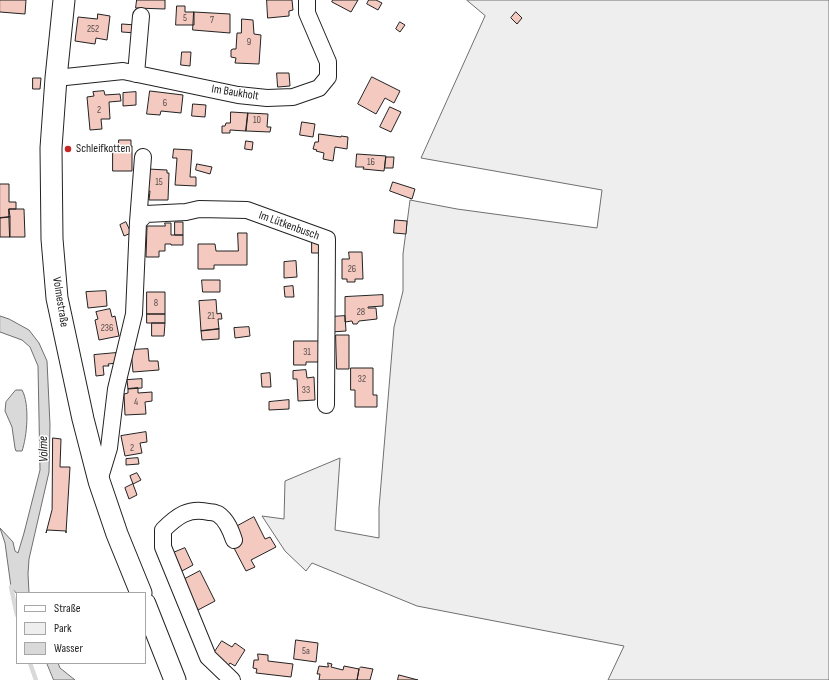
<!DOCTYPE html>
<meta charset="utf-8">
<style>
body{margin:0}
#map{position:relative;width:829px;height:680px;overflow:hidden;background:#fff;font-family:"Sofia Sans Condensed",sans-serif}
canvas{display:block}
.legend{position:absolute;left:16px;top:592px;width:130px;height:72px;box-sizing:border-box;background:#fff;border:1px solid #a7a7a7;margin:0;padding:5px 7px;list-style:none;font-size:12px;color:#222}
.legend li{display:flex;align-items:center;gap:8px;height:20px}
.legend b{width:20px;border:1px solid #a7a7a7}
</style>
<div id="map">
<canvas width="829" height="680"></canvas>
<ul class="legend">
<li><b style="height:5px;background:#fff"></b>Straße</li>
<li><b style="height:11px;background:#eee"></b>Park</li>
<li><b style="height:11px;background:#d9d9d9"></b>Wasser</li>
</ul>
</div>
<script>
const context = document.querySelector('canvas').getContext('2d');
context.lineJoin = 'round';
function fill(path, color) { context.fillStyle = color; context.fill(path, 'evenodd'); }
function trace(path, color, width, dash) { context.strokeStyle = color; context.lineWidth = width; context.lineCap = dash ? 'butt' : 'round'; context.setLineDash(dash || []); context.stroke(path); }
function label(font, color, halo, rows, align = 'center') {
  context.font = font + ' "Sofia Sans Condensed",sans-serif'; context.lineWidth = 3; context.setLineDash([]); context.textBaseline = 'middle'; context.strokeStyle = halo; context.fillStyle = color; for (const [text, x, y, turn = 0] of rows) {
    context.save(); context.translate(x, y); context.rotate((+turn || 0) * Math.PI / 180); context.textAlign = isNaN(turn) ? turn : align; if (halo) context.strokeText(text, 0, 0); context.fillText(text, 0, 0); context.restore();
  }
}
const green = new Path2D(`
 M467,0H829V680H608L624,646L417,606L312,563L306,571L285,551L262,516L284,519L285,481L340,458L335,530L379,538V508L394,327L403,291V254L410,200L457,209L597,228L602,190L421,158L485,16Z`);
fill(green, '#eee');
trace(green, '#6f6f6f', 1);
const water = new Path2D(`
 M0,316L9,319L29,330L39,343L47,361L50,425L49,472L29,559L28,574L29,593H17V594L11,587L5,543L0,528L13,542L15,551L18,553L24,533L40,470L38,366L30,347L22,340L0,332Z
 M16,390H22C30,404 27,437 22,451H16L15,448L12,427L5,411L6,402Z
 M47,663H58L60,668L75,680H54Z`);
fill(water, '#d9d9d9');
trace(water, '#6f6f6f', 1);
trace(new Path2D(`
 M15,584L11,587L17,615
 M30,663L36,680`), '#d9d9d9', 4.5);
const building = new Path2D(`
 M0,0H26L25,14L0,12Z
 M137,0H165V9L136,8Z
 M267,0H292L293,10L289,11V16L268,18Z
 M333,0H358L351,12L332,2Z
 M369,0H376L382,3L378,10L367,4Z
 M177,6H185V12H194V25H176Z
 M194,12L230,14V33L193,30Z
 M516,12L522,18L517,24L511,18Z
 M98,14L110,16L107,40L96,38L95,44L75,41L78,17L97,19Z
 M242,19L253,20L254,34L261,35L259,64L235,63L236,58L231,57V50L233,49H236L237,33H241Z
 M400,22L405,25L400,32L396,29Z
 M122,24L136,25V33L122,32Z
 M182,52H191L190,66L181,65Z
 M277,73H289L290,86L278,87Z
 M372,77L400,91L394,103L385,98L376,114L358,104Z
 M33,78H41L40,89H33Z
 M104,91L105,95L120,94L121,101L109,102L110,119H101L102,129L90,130L87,97L94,96L93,92Z
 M150,91L183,95L181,113L161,111L160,115L147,114Z
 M136,92V105L123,106V93Z
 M193,104L206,105L205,117L192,116Z
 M390,107L401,112L391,132L380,127Z
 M231,112L248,113L246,131L230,130V133H222V126H225L226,123H230Z
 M248,113L268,114L267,127H271L270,132L246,131Z
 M302,122L315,124L313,137L300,135Z
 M319,134L341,137V136L348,137L347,149L335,147L333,161L323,159L324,153L316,151L317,150L313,149L315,142H318Z
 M119,140H131V146H119Z
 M246,141L253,142L252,150L245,149Z
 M113,146H132V171H113Z
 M174,149L192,150L190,177H196V186L175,185L177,158H173Z
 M357,154L386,156L384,171L363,169L364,167H356Z
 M386,157H394L393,168H385Z
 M197,164L212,167L210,174L196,170Z
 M148,169L167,170V173H169L168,200H149L150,191H148Z
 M393,182L415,189L412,199L390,191Z
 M0,184H9V202H16V209H9L10,217L0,218Z
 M9,209H24L25,237H10Z
 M10,217V237H0V218Z
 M395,220L407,221L406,234L394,233Z
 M126,222L131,233L124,236L120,225Z
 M175,222H183V235H175Z
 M165,223H171V235H183V245H171V244H165V251H159V257H146L147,226H165Z
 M238,233H247V265H214V269H198V244H215L216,251H238Z
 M312,241H319V253H312Z
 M349,252H362L363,279H355V282H347V279H342V259H349Z
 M296,261L297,277L284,278V262Z
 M202,280H220V292H203Z
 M293,286L294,297H285L284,287Z
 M106,291L107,306L88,308L86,292Z
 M147,292H165V314H147Z
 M383,295V306L368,307V308H376L377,319L359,321L357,324H353L352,321L345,322V297Z
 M216,300L217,314L221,313L222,319H218L219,329L201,331L199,301Z
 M110,309L112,317L115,316L119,336L99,340L95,320L98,319L96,312Z
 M147,314H165V323H147Z
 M345,316L346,331L331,332V317Z
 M152,323H165L164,336H152Z
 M249,327L250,336L235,338L234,328Z
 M219,329V339L202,340L201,331Z
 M336,335H349V369H337Z
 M294,341H319V362H306V365H294Z
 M148,349L149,361H158L159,370L133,372L131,350Z
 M116,353L117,363L108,364L109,366H103L104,375L96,376L94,355Z
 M351,368H373V395H377V407H355V390H351Z
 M306,370L307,378L314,377L315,400L298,401L297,379H293V371Z
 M270,373L271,387H262L261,374Z
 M142,379V388L128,389L127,380Z
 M138,388V393L152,392V401L145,402L146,414L125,415L124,394L128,393V389Z
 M289,400V409L269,410V402Z
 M146,432L147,442L140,443L142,453L125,456L121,436Z
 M53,438L61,439L60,467H70L66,533V531L47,530L46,533L52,510Z
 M138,458L139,464L126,465V459Z
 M137,473L141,480L133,484L130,476Z
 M133,484L137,495L129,499L125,488Z
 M254,517L265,539L270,537L276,547L251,560L255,567L246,571L234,548L242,543L234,528Z
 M185,548L193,565L182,571L173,553Z
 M200,571L215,601L198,610L183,580Z
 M296,640L318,643L316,662L294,659Z
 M222,641L232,647L235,643L245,650L235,666L230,663L227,667L212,656Z
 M258,654L268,655V661L293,664L291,677L256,673L257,669L253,668L254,660H258Z
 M328,663L332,664L331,667L343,670L344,666L359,669L357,680H319L320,674H317L319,666L328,667Z
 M361,667L373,669L370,680H357L359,669Z
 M399,675L418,680H398Z`);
fill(building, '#f3c9c0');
trace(building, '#222', 1);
const minor = new Path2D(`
 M136,74L141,16
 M56,78L123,71L238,95L267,98L293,97L319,88L328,77V62L307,13V0
 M138,222L143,157
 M99,481L109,448L116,389L134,314L138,222L146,214L186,212L199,209L247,210L327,239L326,405
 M232,680L208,657L163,547V530C177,516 189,507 209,512C212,512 216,513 218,514C227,520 231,531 234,540`);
const major = new Path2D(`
 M64,0L56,78L51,148L52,239L57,298L83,419L99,481L117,534L141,593
 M145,604L175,680`);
trace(minor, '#222', 18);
trace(major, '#222', 23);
trace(minor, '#fff', 16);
trace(major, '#fff', 21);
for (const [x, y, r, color] of [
 [68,149,4,"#c62828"]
]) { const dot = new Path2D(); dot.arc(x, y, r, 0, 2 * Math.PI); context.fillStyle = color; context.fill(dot); trace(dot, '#fff', 1.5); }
label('10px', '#564c4a', null, [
 ["5",185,18],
 ["7",212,20],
 ["252",93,29],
 ["9",249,42],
 ["6",165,103],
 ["2",99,110],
 ["10",257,120],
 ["16",371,162],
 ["15",159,182],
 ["26",352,269],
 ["8",156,303],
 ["28",361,312],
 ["21",211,316],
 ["236",107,328],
 ["31",307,352],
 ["32",362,379],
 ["33",306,390],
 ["4",136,402],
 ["2",132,448],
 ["5a",306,651]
]);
label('12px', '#222', '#fff', [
 ["Im Baukholt",235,93,9],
 ["Im Lütkenbusch",289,226,20],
 ["Volmestraße",60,302,81]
]);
label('12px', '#222', '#fff', [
 ["Schleifkotten",76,149]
], 'left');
label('italic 13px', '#222', '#fff', [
 ["Volme",44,449,-91]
]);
</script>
